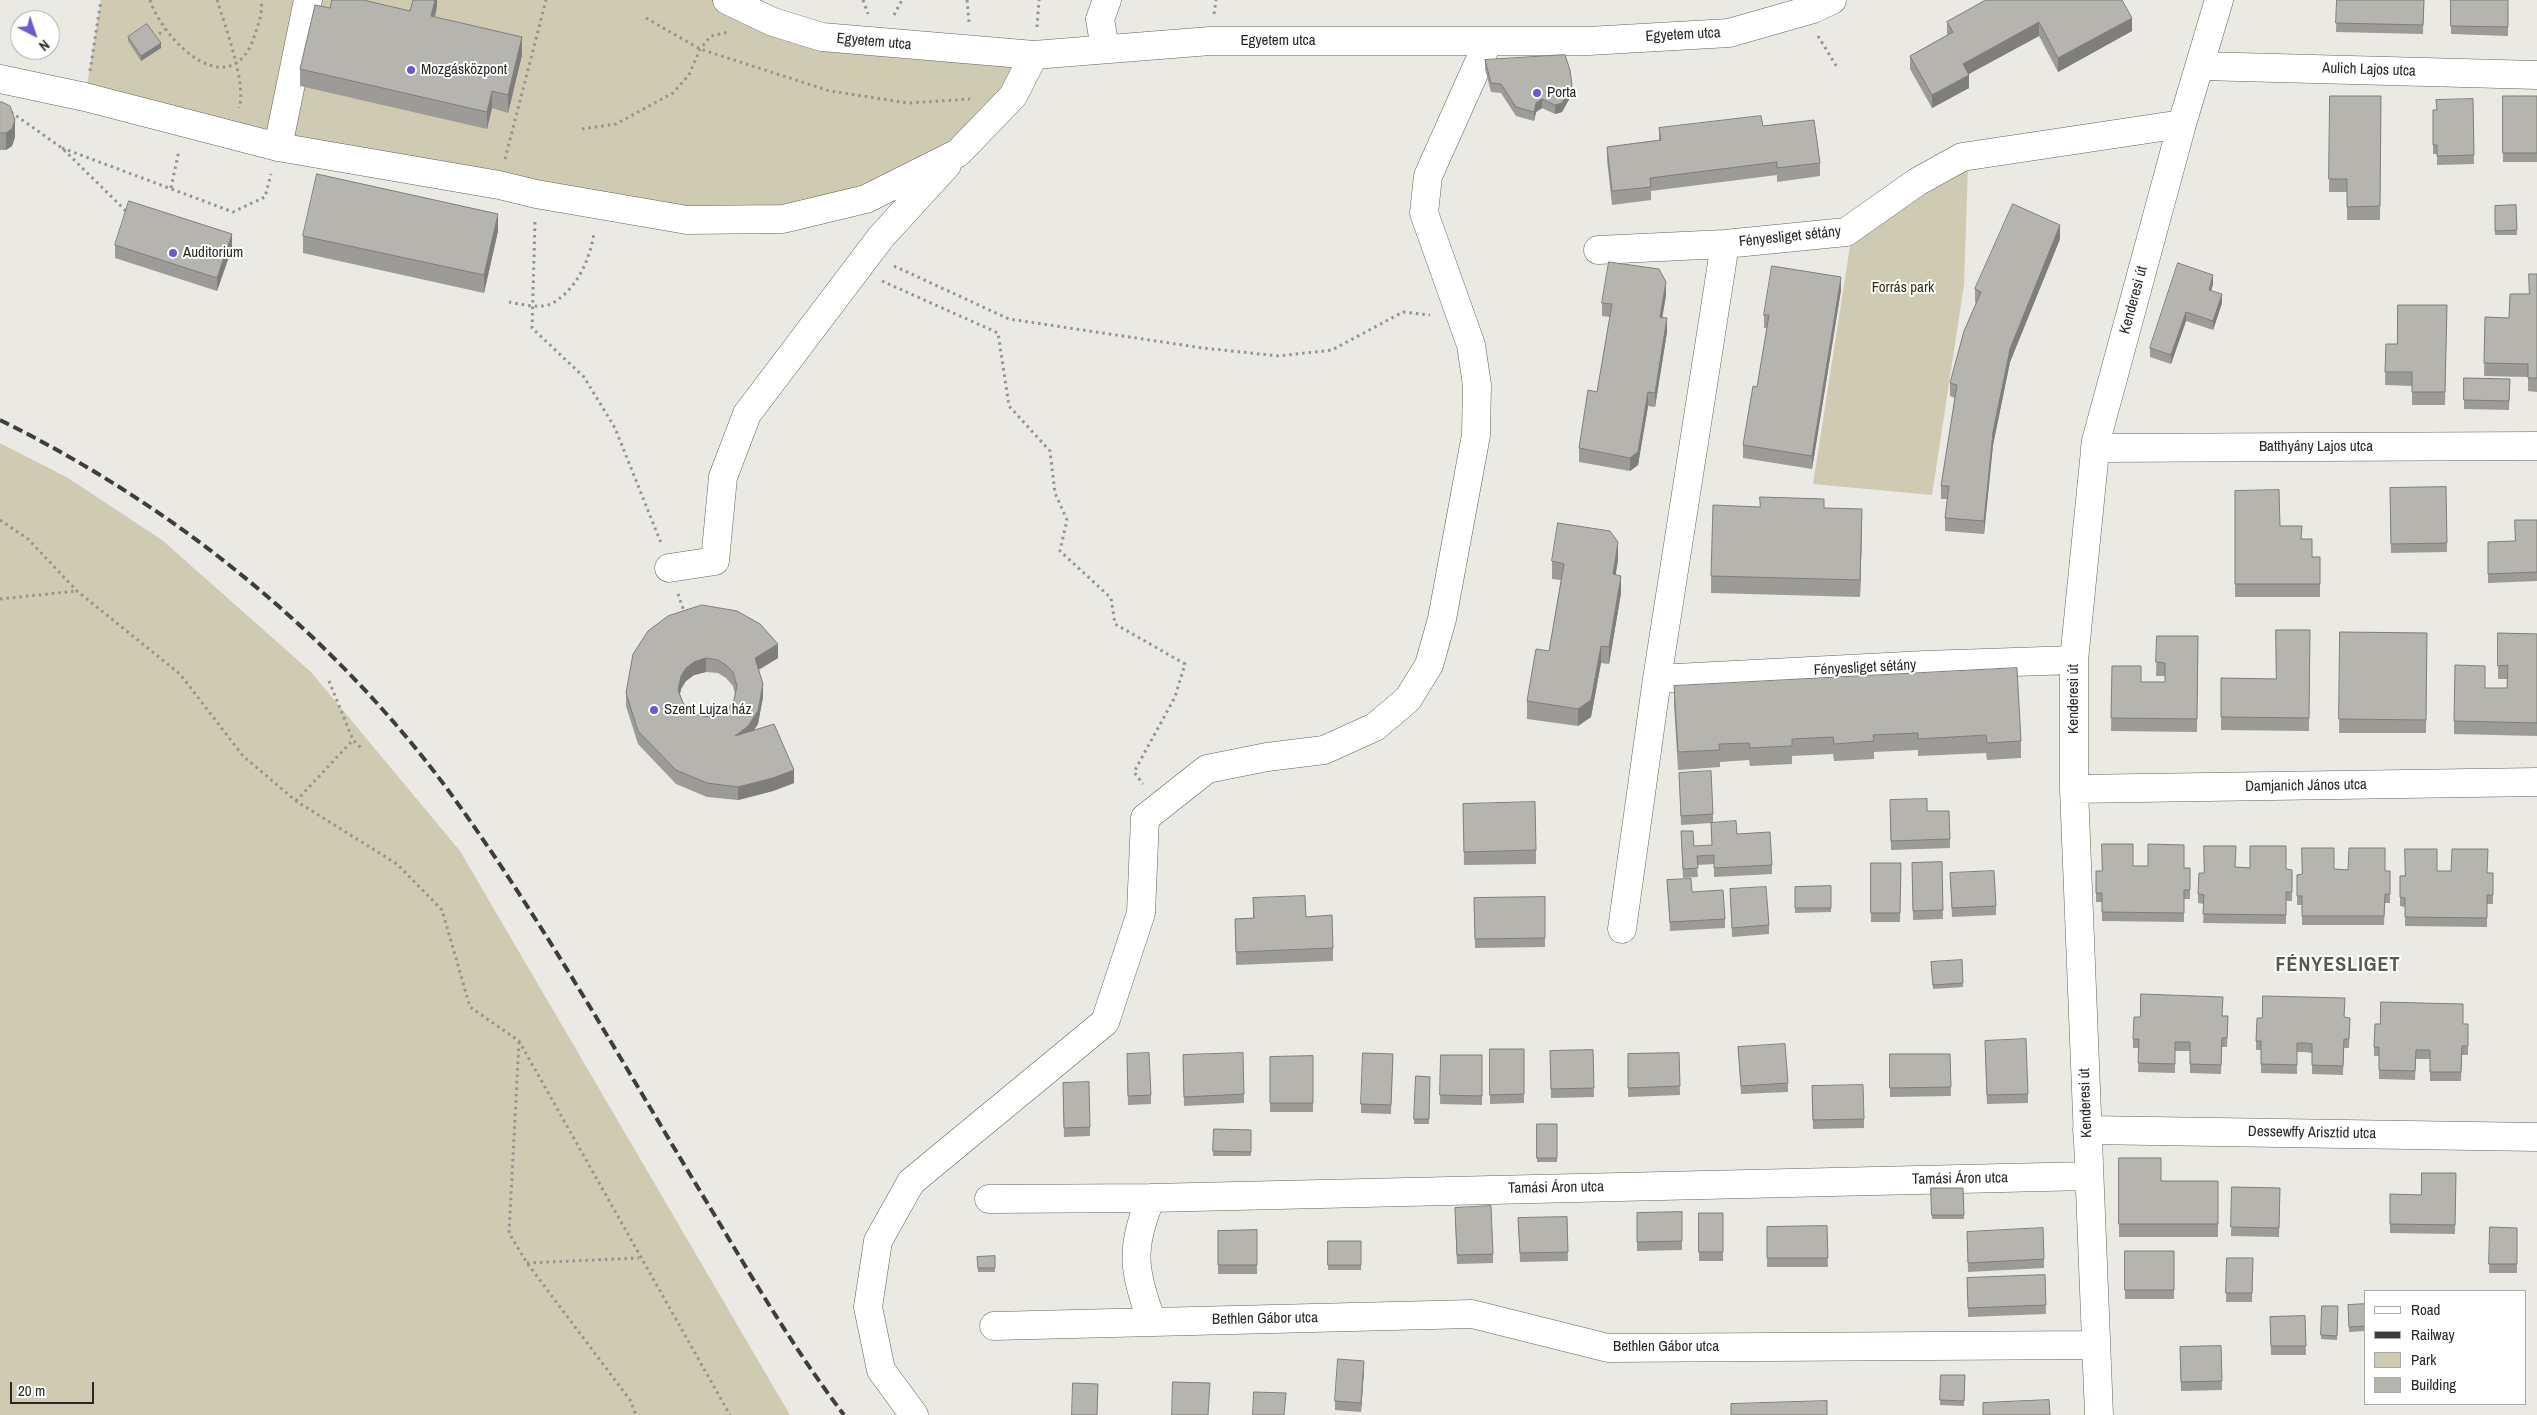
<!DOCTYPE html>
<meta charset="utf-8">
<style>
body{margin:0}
#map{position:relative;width:2537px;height:1415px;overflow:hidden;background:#eae9e3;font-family:"Archivo Narrow",sans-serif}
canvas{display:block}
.legend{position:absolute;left:2364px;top:1290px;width:162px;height:115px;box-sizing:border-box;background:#fff;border:1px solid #a9a9a8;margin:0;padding:6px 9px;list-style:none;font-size:15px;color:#282725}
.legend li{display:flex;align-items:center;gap:10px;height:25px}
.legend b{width:25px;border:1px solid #a9a9a8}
.north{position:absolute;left:10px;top:10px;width:50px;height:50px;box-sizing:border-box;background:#fff;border:1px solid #a9a9a8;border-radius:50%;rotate:139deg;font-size:14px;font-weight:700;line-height:20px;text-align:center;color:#282725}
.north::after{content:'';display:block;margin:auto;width:18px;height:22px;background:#6a59d2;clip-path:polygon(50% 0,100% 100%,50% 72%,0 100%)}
.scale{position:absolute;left:10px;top:1382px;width:84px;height:22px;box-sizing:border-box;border:2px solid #282725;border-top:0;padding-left:6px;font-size:15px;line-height:18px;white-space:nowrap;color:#282725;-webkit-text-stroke:4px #fff;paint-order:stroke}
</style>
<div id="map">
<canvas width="2537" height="1415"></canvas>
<ul class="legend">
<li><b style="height:6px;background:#fff"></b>Road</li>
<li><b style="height:6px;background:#3e3d3b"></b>Railway</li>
<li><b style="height:14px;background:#cecbb2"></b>Park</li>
<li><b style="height:14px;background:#b5b4ae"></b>Building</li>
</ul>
<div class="north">N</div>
<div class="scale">20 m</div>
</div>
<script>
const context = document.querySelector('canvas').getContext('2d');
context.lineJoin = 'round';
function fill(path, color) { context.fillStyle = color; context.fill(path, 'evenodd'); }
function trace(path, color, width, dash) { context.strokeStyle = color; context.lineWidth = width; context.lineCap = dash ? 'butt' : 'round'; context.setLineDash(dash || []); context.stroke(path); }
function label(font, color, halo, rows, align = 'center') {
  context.font = font + ' "Archivo Narrow",sans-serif'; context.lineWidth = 4; context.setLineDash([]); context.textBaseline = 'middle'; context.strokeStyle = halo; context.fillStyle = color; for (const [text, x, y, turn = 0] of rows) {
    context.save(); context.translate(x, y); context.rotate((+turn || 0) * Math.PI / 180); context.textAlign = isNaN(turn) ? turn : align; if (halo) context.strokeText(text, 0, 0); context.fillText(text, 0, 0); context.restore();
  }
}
fill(new Path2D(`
 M101,0H727L773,22L1034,55L958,153L866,199L687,220L85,97Z
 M1968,168L1964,285L1932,495L1813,484L1851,240Z
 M0,443L68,478L162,540L311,672L460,851L790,1415H0Z`), '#cecbb2');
const minor = new Path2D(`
 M727,0L773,22L822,37L1034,55L1210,41H1588L1729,33L1813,9L1832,0
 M1105,49L1100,19L1107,0
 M2201,66L2537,75
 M0,79L85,97L278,147L499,185L536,194L687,220L783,219L866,199L958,153L1013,96L1034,55
 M278,147L308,0
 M1598,250L1725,244L1846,232L1917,182L1962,157L2182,124
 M2095,448L2537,446
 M669,568L715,561L723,477L747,414L881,237L947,165
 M1657,679L1725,244
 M2074,789L2537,782
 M1622,929L1657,679L1925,665L2074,660
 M2087,1130L2537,1137
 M989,1199L1151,1198
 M1152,1321C1133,1272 1130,1247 1151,1198L2088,1176
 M994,1326L1472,1314L1608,1348L2094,1345
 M914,1415L881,1370L868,1307L878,1241L911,1182L1105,1022L1141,913L1145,818L1207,769L1267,757L1324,750L1375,727L1408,699L1429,665L1442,619L1476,435L1477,385L1471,345L1424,213L1428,176L1488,42
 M2099,1415L2074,789V660L2096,441L2182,124L2219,0`);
trace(minor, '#62625c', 29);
trace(new Path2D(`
 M150,0C164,43 233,107 255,34C259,23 263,11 261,0
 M217,0C225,26 247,84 239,108
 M863,0L868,14
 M967,0L969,22
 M1214,14L1216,0
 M894,15L902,0
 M646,18L700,49L830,91L908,103L970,99
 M1037,27L1039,0
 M1818,36L1837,67
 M154,38L165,29
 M90,71L101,0
 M11,112L62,148L129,214
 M582,129L616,124L673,93L689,75L700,49L711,36L729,32
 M62,148L233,212L265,197L271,174
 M505,159L546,0
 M171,188L179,150
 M535,222L532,328L584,377L615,428L661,543
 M894,266L1009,319L1203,348L1279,356L1332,350L1403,312L1430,315
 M882,281L998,333L1009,406L1050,451L1055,493L1067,520L1060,551L1111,598L1115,624L1185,664L1175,697L1134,772L1143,784
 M509,302C520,304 540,309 551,304C577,290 590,259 594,233
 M0,520L28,539L77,591L180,674L243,756L296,801L397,864L442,910L470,1007L519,1041L730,1415
 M678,594L685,614
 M0,599L76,591
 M329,681L353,740L361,748
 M296,801L353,740
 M519,1042L509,1233L527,1263L630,1400L636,1415
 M527,1263L639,1258`), '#94938f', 3, [2.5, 4]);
trace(minor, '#fff', 28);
trace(new Path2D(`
 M0,420C174,506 332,633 448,790C547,926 629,1075 717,1219C757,1286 797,1353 844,1415`), '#3e3d3b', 4, [10, 5]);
fill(new Path2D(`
 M437,0V6L435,17L522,55L508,113L492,108L487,129L300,86V69L330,8L410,11Z
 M1986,0L2132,31L2058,72L2039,36L1969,74V88L1932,108L1910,69V56L1947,35V22Z
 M2337,0H2424L2423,34L2336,32Z
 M2451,0H2508V36L2451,34Z
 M128,37L161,48L141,61L128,41Z
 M1485,60L1572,94L1562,112L1555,114L1542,108L1536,112L1534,121L1516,116L1501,93L1491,92L1485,69Z
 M2330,96H2381L2380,220H2347V192H2329Z
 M2503,96H2537V162H2503Z
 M2473,99L2474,164L2437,165V154H2433V119L2436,110Z
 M0,102L15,137L12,146L6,150H0Z
 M1763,126L1820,163V176L1777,182V175L1651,191V200L1612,205L1607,160V147L1659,140V128Z
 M2516,205L2517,235H2495V206Z
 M498,231L484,293L303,253V236Z
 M2060,239L2010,362L1993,445L1984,534L1945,531V518L1947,499H1941V486L1955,398L1950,396V383L1976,303L1975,302V289Z
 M115,245L232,248L217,291L115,258Z
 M2537,274V392L2528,391V377L2484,376L2485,317L2509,318L2529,294Z
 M2213,284L2211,291L2222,303L2213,330L2186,321L2171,364L2150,357V348Z
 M1841,290L1812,469L1743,458V445L1757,387L1767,328H1764V315Z
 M1666,295L1662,318L1667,332L1655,407L1648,406L1638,465L1630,471L1579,462V448L1597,392L1610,317L1602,316V303Z
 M2447,305L2445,405H2412V386L2385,385L2386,344H2397Z
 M2464,378L2510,379L2509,410L2464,409Z
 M2446,487L2447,552L2391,553L2390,488Z
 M2235,491L2280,526L2302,539L2312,557H2320V597H2235Z
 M1824,508L1862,527L1860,597L1711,593V576Z
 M2537,520V581L2488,583V542L2515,541Z
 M1618,560L1615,575L1621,593L1609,664L1601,663L1591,717L1578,726L1527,719V701L1549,651L1561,580L1552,579V561Z
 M2310,630L2309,731L2221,730V678L2276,679Z
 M2340,632L2427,633L2426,733H2339Z
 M2498,633L2537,634V736L2454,734V721L2485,688H2507V679H2498Z
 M2157,636H2198L2197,732L2111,731L2112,666L2141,682H2165V676H2156Z
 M633,654L778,658L758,670L763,697L758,724L754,730L794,783L773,791L738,800L707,797L676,784L638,744L626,706V693ZM706,672L718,673L726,678L733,686L735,694L734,700L729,708L722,713L710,717L697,715L683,703L680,694L681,689L686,681L694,675Z
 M1674,686L2021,741V758L1987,760L1986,753L1918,756V750L1874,752V759L1834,761L1833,754L1792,756V764L1750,766L1749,760L1720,762V767L1678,770L1674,704Z
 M1679,773L1713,814V823L1737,834L1772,865V874L1714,877V864L1697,865L1698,877L1683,878L1681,831L1694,846L1712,845L1711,823L1681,825Z
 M1463,804L1536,850V864L1464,865Z
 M1890,809L1950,839V848L1891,850Z
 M1942,862L1943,919L1913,920L1912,863Z
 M1871,863H1901L1900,922H1871Z
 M2133,866L2184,868L2190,877V899H2184V922L2102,921V902H2096V871H2102Z
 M2235,867L2292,870V901H2286V924L2203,923L2204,904L2198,903V894L2204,873Z
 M2334,869L2390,871V903H2385L2384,925H2302V905H2297V896L2302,874Z
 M2437,871L2493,873V904H2487V927L2405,926V907L2400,906V876Z
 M1950,873L1996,906V915L1952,917Z
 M1667,880L1725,919V928L1670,931Z
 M1831,886V912L1795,913V887Z
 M1730,889L1769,925V934L1732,937Z
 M1545,897V947L1475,948L1474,898Z
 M1253,898L1333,948V961L1236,965L1235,919L1253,918Z
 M1962,960L1963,987L1933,989L1931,967Z
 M2223,1016L2228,1025L2227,1047H2222L2221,1074L2190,1073V1051H2175V1073L2138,1072L2139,1048H2133V1039Z
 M2345,1017L2350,1018L2349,1048H2344L2343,1075L2312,1074V1053L2305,1052H2297V1074L2261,1073V1050H2256V1041Z
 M2463,1024H2468V1055H2462L2461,1081H2430V1059H2416L2415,1080L2379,1079V1056H2374V1047Z
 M1738,1047L1788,1083V1092L1741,1094Z
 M1490,1049H1524V1103L1490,1104Z
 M1593,1050L1594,1097L1551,1098L1550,1051Z
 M1985,1050L2028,1094V1103L1987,1104Z
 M1679,1053L1680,1095L1628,1097V1054Z
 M1393,1054L1391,1114L1361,1113V1104Z
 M1890,1054H1950L1951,1096L1890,1097Z
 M1441,1055H1482V1105L1440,1104Z
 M1313,1056V1112H1270V1057Z
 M1127,1063L1151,1095V1104L1128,1105Z
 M1183,1064L1244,1094V1103L1184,1106Z
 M1416,1076L1430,1077L1429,1124H1414Z
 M1812,1086L1864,1119V1128L1813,1129Z
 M1063,1092L1090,1127V1136L1064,1137Z
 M1537,1124H1557V1162H1537Z
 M1214,1129L1251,1130V1156H1213Z
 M2119,1158L2161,1181H2218V1237H2119Z
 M2456,1173L2455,1234L2390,1233V1194L2421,1195Z
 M2232,1187L2280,1188L2279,1237L2231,1236Z
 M1931,1188H1963L1964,1219H1932Z
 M1682,1212V1250L1637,1251V1213Z
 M1699,1213H1723V1261H1699Z
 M1455,1217L1493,1254V1263L1457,1264Z
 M1567,1217L1568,1261L1520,1262L1518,1218Z
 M1827,1226L1828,1267H1767V1227Z
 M2490,1227L2517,1228V1273H2489Z
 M1257,1230V1274H1218V1231Z
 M1967,1232L2044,1259V1268L1968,1272Z
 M1328,1241H1361V1270H1328Z
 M2125,1251H2174V1299H2125Z
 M995,1256V1272H978L977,1257Z
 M2227,1258H2253L2252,1302H2226Z
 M2045,1275L2046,1314L1968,1317L1967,1278Z
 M2366,1304V1331L2349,1332L2348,1305Z
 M2322,1306H2338L2337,1340L2321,1339Z
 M2305,1316L2306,1355H2271L2270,1317Z
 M2221,1346L2222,1390L2181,1391L2180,1347Z
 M1364,1370L1361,1412L1335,1410V1401Z
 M1941,1375H1965L1964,1406L1940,1405Z`), '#9c9b96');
fill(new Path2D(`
 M435,0H437V6L431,34V16Z
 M2132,18V31L2058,72V58Z
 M2039,22V36L1963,77V64Z
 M522,37V55L508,113V95Z
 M161,43V48L141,61V56Z
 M1969,75V88L1932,108V95Z
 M1572,85V94L1562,112L1555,114V105Z
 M492,91V108L487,129V112Z
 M1542,99V108L1536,112L1534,121V112L1536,103Z
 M15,120V137L12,146L6,150V133Z
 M498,214V231L484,293V275Z
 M2060,225V239L2010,362L1993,445L1984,534V521L1993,432L2010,349Z
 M232,234V248L217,291V278Z
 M2213,275V284L2209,299V290Z
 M1841,277V290L1812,469V456Z
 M1666,282V295L1660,331V317Z
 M2222,294V303L2213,330V321Z
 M2186,312V321L2171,364V355Z
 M1667,318V332L1655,407V393Z
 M1648,392V406L1638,465L1630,471V458Z
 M1862,509V527L1860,597V580Z
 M1618,542V560L1613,592V574Z
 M1621,576V593L1609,664V647Z
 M778,644V658L755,672V658Z
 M1601,646V663L1591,717L1578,726V709Z
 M706,658V672L694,675L686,681L681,689L678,703V690L681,676L686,668L694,662Z
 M763,684V697L758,724L748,739L735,736Z
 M794,770V783L773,791L738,800V787Z
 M1364,1361V1370L1361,1412V1403Z`), '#7f7e7a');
const building = new Path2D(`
 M332,0H363L410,11L413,0H435L431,16L522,37L508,95L492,91L487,112L300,69L315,5L330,8Z
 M1986,0H2122L2132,18L2058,58L2039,22L1963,64L1969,75L1932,95L1910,56L1953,32L1947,22Z
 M2337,0H2424L2423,25L2336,23Z
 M2451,0H2508V27L2451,26Z
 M147,24L161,43L141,56L128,37Z
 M1565,55L1570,70L1572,85L1562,103L1555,105L1542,99L1536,103L1534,112L1516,107L1501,84L1491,83L1485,60Z
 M2330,96H2381L2380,206L2347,207V179H2329Z
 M2503,96H2537V153H2503Z
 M2473,99L2474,155L2437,156V145H2433V110H2437L2436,100Z
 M0,102H2L10,106L15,120L12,129L6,133H0Z
 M1761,116L1763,126L1814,120L1820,163L1777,168V162L1650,178L1651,187L1612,191L1607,147L1661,140L1659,128Z
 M317,174L498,214L484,275L303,236Z
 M129,201L232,234L217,278L115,245Z
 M2013,204L2060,225L2010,349L1993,432L1984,521L1945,518L1949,486H1941L1957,385L1950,383L1964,331L1981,292L1975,289Z
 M2516,205L2517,230L2495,231V206Z
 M1609,262L1659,269L1666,282L1660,317L1667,318L1655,393L1648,392L1638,452L1630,458L1579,448L1588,390L1597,392L1612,304L1602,303Z
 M2178,263L2213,275L2209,290L2222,294L2213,321L2186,312L2171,355L2150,348Z
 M1772,266L1841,277L1812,456L1743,445L1753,386L1757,387L1769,315H1764Z
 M2529,274H2537V378H2528V364L2484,363L2485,317L2509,318L2510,294H2529Z
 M2398,305H2447L2445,392H2412V372H2385L2386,344H2397Z
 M2464,378L2510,379L2509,401L2464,400Z
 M2446,487L2447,543L2391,544L2390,488Z
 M2279,490L2280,526H2302L2301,539H2312V557H2320V584H2235V491Z
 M1760,497L1824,499V508L1862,509L1860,580L1711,576L1713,505L1760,507Z
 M2515,520H2537V572L2488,574V542L2515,541Z
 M1558,523L1610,531L1618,542L1613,574L1621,576L1609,647L1601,646L1591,700L1578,709L1527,701L1536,649L1549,651L1564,564L1552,561Z
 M702,605L737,611L760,624L778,644L755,658L763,684L758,711L748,726L735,736L774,724L794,770L773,778L738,787L707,783L676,770L638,731L626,693L633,654L648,631L668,616ZM706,658L718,660L726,665L733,672L737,686L734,700L729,708L722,713L710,717L697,715L683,703L678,690L681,676L686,668L694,662Z
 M2276,630H2310L2309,718L2221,717V678L2276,679Z
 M2340,632L2427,633L2426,720L2339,719Z
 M2498,633L2537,634V723L2454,721L2455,665L2485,666V688H2507L2508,665L2498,666Z
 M2157,636H2198L2197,719L2111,718L2112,666H2141V682H2165V663L2156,662Z
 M2017,668L2021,741L1987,743L1986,735L1918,739V733L1873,735L1874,741L1834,744L1833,737L1792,739V746L1750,748L1749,743L1719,744L1720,750L1678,752L1674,686Z
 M1711,771L1713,814L1681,816L1679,773Z
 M1927,799V811H1949L1950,839L1891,841L1890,800Z
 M1535,802L1536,850L1464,852L1463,804Z
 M1736,821L1737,834L1770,832L1772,865L1714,868V855L1697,856L1698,868L1683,869L1681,831H1693L1694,846L1712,845L1711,823Z
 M2102,844H2133V866H2148V844L2184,845V868H2190V890H2184V913L2102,912V893H2096V871H2102Z
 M2204,846H2236L2235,867L2250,868V846H2286V869L2292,870V892H2286V915L2203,914L2204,895L2198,894L2199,873H2204Z
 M2302,848H2334V869L2348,870L2349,848H2385V871H2390V894H2385L2384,916H2302V896H2297V875L2302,874Z
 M2405,849H2437V871H2451L2452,849H2488L2487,873H2493V895H2487V918L2405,917V898L2400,897V876H2405Z
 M1942,862L1943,910L1913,911L1912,863Z
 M1871,863H1901L1900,913H1871Z
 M1994,871L1996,906L1952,908L1950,873Z
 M1691,879L1692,892L1723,890L1725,919L1670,922L1667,880Z
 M1831,886V908H1795V887Z
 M1766,887L1769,925L1732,928L1730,889Z
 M1305,896L1306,917L1332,915L1333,948L1236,952L1235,919L1254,918L1253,898Z
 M1545,897V938L1475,939L1474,898Z
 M1962,960L1963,983L1933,985L1931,962Z
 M2141,994L2223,997L2222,1016H2228L2227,1038H2222L2221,1065L2190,1064V1042H2175V1064L2138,1063L2139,1039H2133L2134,1017H2140Z
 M2263,996L2345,998L2344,1017L2350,1018L2349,1039H2344L2343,1066L2312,1065V1044L2305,1043H2297V1065L2261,1064V1041H2256L2257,1018H2262Z
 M2381,1002L2463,1004V1024H2468V1046H2462L2461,1072H2430V1050H2416L2415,1071L2379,1070V1047H2374L2375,1024H2380Z
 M2026,1039L2028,1094L1987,1095L1985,1041Z
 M1785,1044L1788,1083L1741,1086L1738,1047Z
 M1490,1049H1524V1094L1490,1095Z
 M1593,1050L1594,1088L1551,1089L1550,1051Z
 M1149,1053L1151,1095L1128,1096L1127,1054Z
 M1243,1053L1244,1094L1184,1097L1183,1055Z
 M1363,1053L1393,1054L1391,1105L1361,1104Z
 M1679,1053L1680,1086L1628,1088V1054Z
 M1890,1054H1950L1951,1087L1890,1088Z
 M1441,1055H1482V1096L1440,1095Z
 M1313,1056V1103H1270V1057Z
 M1416,1076L1430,1077L1429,1119H1414Z
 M1089,1082L1090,1127L1064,1128L1063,1083Z
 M1863,1085L1864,1119L1813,1120L1812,1086Z
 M1537,1124H1557V1158H1537Z
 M1214,1129L1251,1130V1152L1213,1151Z
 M2119,1158H2161V1181H2218V1224H2119Z
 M2422,1173H2456L2455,1225L2390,1224V1194L2421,1195Z
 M2232,1187L2280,1188L2279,1228L2231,1227Z
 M1931,1188H1963L1964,1215H1932Z
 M1491,1206L1493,1254L1457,1255L1455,1208Z
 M1682,1212V1241L1637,1242V1213Z
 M1699,1213H1723V1252H1699Z
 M1567,1217L1568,1252L1520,1253L1518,1218Z
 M1827,1226L1828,1258H1767V1227Z
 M2490,1227L2517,1228V1264H2489Z
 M2043,1228L2044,1259L1968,1263L1967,1232Z
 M1257,1230V1265H1218V1231Z
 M1328,1241H1361V1265H1328Z
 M2125,1251H2174V1290H2125Z
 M995,1256V1268H978L977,1257Z
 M2227,1258H2253L2252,1293H2226Z
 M2045,1275L2046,1305L1968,1308L1967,1278Z
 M2366,1304V1326L2349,1327L2348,1305Z
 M2322,1306H2338L2337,1336L2321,1335Z
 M2305,1316L2306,1346H2271L2270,1317Z
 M2221,1346L2222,1381L2181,1382L2180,1347Z
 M1338,1359L1364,1361L1361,1403L1335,1401Z
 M1941,1375H1965L1964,1401L1940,1400Z
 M1173,1382L1210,1383L1208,1415H1172Z
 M1073,1383L1098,1384L1097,1415H1072Z
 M1254,1392L1286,1393L1284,1415H1253Z
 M2049,1400L2050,1415H1983V1403Z
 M1827,1401V1415H1731V1404Z`);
fill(building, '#b5b4ae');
trace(building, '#7f7e7a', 1);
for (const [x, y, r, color] of [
 [411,70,5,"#6a59d2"],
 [1537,93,5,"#6a59d2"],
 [173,253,5,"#6a59d2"],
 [654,710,5,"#6a59d2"]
]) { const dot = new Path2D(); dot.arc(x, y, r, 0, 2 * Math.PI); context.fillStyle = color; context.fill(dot); trace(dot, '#fff', 2); }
label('15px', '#282725', '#fff', [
 ["Egyetem utca",1683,35,-3],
 ["Egyetem utca",1278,41],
 ["Egyetem utca",874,42,5],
 ["Aulich Lajos utca",2369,70,2],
 ["Fényesliget sétány",1790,237,-6],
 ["Kenderesi út",2134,300,-75],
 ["Batthyány Lajos utca",2316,447],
 ["Fényesliget sétány",1865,668,-3],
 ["Kenderesi út",2074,699,-90],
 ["Damjanich János utca",2306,786,-1],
 ["Kenderesi út",2086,1103,-92],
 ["Dessewffy Arisztid utca",2312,1133,1],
 ["Tamási Áron utca",1960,1179,-1],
 ["Tamási Áron utca",1556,1188,-1],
 ["Bethlen Gábor utca",1265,1319,-1],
 ["Bethlen Gábor utca",1666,1347]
]);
label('15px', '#282725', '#fff', [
 ["Mozgásközpont",421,70],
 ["Porta",1547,93],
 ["Auditorium",183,253],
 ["Szent Lujza ház",664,710]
], 'left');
label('15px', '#332e06', '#fff', [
 ["Forrás park",1903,288]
]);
context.letterSpacing = '1px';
label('bold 20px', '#575651', '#fff', [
 ["FÉNYESLIGET",2338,966]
]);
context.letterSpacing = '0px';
</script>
